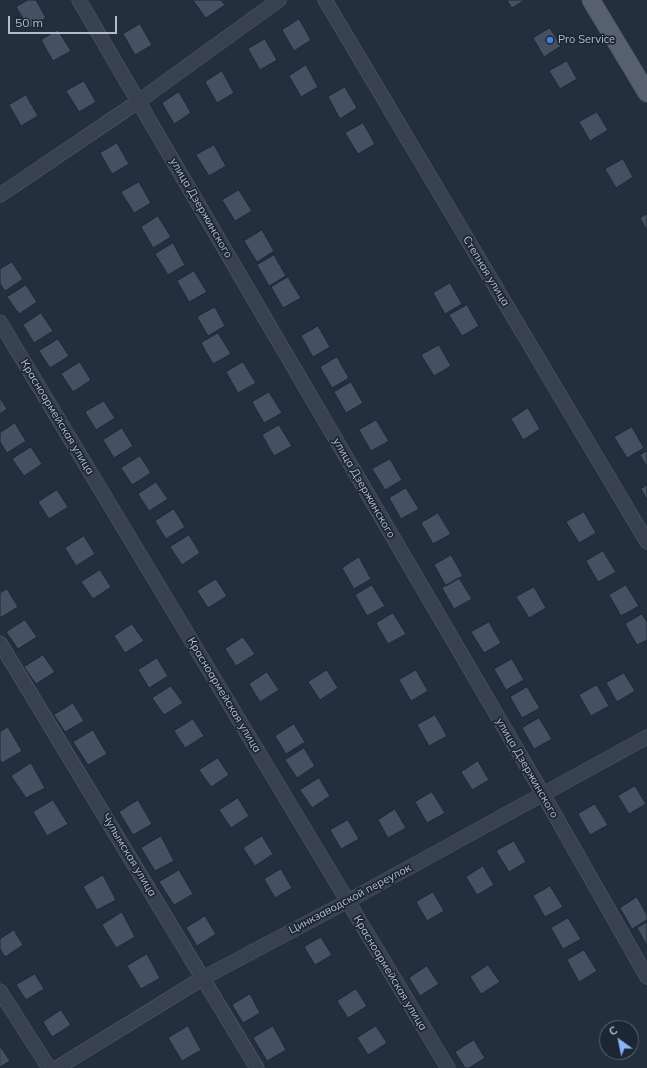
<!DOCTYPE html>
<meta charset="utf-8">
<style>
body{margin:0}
#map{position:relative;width:647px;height:1068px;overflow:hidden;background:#242f3e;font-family:Mulish,sans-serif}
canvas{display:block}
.north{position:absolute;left:599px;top:1020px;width:40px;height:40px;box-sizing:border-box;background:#1d2633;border:1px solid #59626f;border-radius:50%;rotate:327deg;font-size:11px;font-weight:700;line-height:16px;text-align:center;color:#b4bcc9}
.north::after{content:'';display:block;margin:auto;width:14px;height:18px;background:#8ab4f8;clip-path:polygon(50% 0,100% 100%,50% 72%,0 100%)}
.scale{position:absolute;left:8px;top:16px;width:109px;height:18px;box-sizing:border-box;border:2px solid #b4bcc9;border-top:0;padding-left:5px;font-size:12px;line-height:14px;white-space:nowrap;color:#b4bcc9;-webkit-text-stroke:3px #1d2633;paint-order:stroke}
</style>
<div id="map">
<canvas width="647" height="1068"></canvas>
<div class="north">С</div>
<div class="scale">50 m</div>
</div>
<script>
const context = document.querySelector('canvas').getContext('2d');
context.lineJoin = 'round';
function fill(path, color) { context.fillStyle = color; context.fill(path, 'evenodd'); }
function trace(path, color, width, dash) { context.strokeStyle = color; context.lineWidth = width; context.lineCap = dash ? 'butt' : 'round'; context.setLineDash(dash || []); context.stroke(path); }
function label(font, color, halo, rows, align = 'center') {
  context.font = font + ' Mulish,sans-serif'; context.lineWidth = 3.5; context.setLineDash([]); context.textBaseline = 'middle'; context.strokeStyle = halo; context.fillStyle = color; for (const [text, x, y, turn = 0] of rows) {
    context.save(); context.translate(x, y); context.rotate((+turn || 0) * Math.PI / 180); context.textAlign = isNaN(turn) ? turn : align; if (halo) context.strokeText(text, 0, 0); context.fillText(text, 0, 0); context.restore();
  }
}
const building = new Path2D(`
 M28,0H36L46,18L29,28L16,7Z
 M193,0H221L225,5L206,18Z
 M507,0H525L512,8Z
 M299,19L311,40L294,51L282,30Z
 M140,24L152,45L135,55L123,34Z
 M550,28L561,46L544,57L533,38Z
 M58,30L71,51L53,61L41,40Z
 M265,39L277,60L260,70L248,49Z
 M567,61L577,79L560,89L549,71Z
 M306,65L318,87L301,97L289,76Z
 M222,71L234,93L217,103L205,82Z
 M84,81L96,102L79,112L66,91Z
 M345,87L357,108L340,119L328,97Z
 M179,92L191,113L174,124L162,103Z
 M26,95L38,116L21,126L9,105Z
 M597,112L608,130L590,141L579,122Z
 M363,123L375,144L358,154L345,133Z
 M117,143L129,164L112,174L100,153Z
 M214,145L226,166L209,176L196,155Z
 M623,159L633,177L616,188L605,169Z
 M139,182L151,203L134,213L121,192Z
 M239,190L252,211L235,221L222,200Z
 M647,214V231L640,218Z
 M158,216L171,237L153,248L141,227Z
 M262,230L274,251L257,262L244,241Z
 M173,243L185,265L168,275L155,254Z
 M274,255L286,276L269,286L257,265Z
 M12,262L23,279L5,291L0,284V269Z
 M194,271L207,292L189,302L177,281Z
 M288,277L301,298L283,308L271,287Z
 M450,283L462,304L445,314L433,293Z
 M26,285L37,302L19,314L7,297Z
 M467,305L479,326L462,336L449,315Z
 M215,307L225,326L208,336L197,317Z
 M41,313L53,331L34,343L23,325Z
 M318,326L330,347L313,357L301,336Z
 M218,333L231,354L213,364L201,343Z
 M58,339L69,356L50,368L39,351Z
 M439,345L451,366L434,376L421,355Z
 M337,357L349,378L332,388L320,367Z
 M80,362L91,380L73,392L61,374Z
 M243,362L256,383L238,393L226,372Z
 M351,382L363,403L346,413L334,392Z
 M269,392L282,413L264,423L252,402Z
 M0,398L7,409L0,414Z
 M104,401L115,418L96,430L85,412Z
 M528,408L540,429L523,440L511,419Z
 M376,420L389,441L371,451L359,430Z
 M15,423L26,441L7,453L0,442V433Z
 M279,425L292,446L274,456L262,435Z
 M632,427L644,448L627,458L614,437Z
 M122,428L133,446L114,458L103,440Z
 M31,447L42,464L24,476L12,459Z
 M647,451V467L640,455Z
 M140,456L151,473L132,485L121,468Z
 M390,459L402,480L385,490L372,469Z
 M156,482L168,499L149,511L138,494Z
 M647,485V500L641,489Z
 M406,488L419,509L401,519L389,498Z
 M57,490L68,507L49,519L38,502Z
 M174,509L185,527L166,539L155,521Z
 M584,512L596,533L579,543L566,522Z
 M438,513L451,534L433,544L421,523Z
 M189,535L200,553L182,565L170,547Z
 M84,536L95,554L76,566L65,548Z
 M603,551L616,572L598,582L586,561Z
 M451,555L463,576L446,586L434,565Z
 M359,557L371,579L354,589L342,568Z
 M100,570L111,587L93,599L81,582Z
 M459,578L472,599L454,609L442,588Z
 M216,579L227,596L208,608L197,591Z
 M372,585L385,606L367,616L355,595Z
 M626,585L639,606L621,616L609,595Z
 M534,587L546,608L529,618L516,597Z
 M7,589L18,607L0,618V593Z
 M393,613L406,634L388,644L376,623Z
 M642,614L647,622V640L637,645L625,624Z
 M25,620L37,637L18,649L6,632Z
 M489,622L501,643L484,653L471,632Z
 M132,624L144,641L125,653L114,636Z
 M243,637L255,654L236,666L225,649Z
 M43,655L55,672L36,684L24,667Z
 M157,658L168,676L149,688L138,670Z
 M512,659L524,680L506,690L494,669Z
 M327,670L338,688L320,700L308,682Z
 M416,670L428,691L411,701L399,680Z
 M267,672L279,690L260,702L249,684Z
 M624,673L635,691L617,702L606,683Z
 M597,685L609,706L591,716L579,695Z
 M171,686L183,703L164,715L152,698Z
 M527,687L540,708L522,718L510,697Z
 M73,703L84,721L65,732L54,715Z
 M435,715L447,736L429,746L417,725Z
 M539,718L552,739L534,749L522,728Z
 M193,719L204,736L185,748L174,731Z
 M294,724L305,742L286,754L275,736Z
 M8,727L22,751L2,763L0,760V732Z
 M93,730L107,754L88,765L73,742Z
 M304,748L315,766L297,778L285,760Z
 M218,758L229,775L211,787L199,770Z
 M478,761L489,780L472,790L461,772Z
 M31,763L45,788L26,798L11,776Z
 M319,778L330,796L312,808L300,790Z
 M635,786L646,804L629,814L618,796Z
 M432,792L445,813L427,823L415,802Z
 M238,798L249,816L231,828L219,810Z
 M53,800L68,824L47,836L33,812Z
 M138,800L152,824L133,835L119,812Z
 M595,804L608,825L590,835L578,814Z
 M395,809L406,828L388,838L378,820Z
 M348,820L359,839L341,849L330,830Z
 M161,836L174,861L155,871L141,848Z
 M262,836L273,854L255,866L243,848Z
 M514,841L526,862L509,872L496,851Z
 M483,866L494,885L477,895L466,877Z
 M281,869L292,888L275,898L264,879Z
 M179,870L193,894L174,905L159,882Z
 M103,875L116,900L97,910L83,887Z
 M550,886L563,907L545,917L533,896Z
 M433,892L444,911L427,921L416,902Z
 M637,897L647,915V920L632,929L620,908Z
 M122,912L135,937L116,948L102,925Z
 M205,916L216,934L197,946L186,928Z
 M568,918L581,939L563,949L551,928Z
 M647,922V946L637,928Z
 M14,930L23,945L5,957L0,949V939Z
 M321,937L332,955L315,965L304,947Z
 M584,950L597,971L579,982L567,960Z
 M147,954L160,978L141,989L127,966Z
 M488,965L500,982L481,994L470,977Z
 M427,966L439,984L420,996L409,978Z
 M35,974L44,989L26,1000L16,985Z
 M356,989L367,1006L348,1018L337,1001Z
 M250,994L260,1013L243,1023L232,1005Z
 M61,1010L71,1025L52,1037L43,1022Z
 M188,1026L201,1050L182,1061L168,1038Z
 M273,1026L286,1050L267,1061L253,1038Z
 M376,1026L387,1043L368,1055L357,1038Z
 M474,1040L485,1058L469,1068H465L455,1052Z
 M0,1046L10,1061L0,1067Z`);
fill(building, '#455162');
trace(building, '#1f2835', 1);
const minor = new Path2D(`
 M79,0L543,794L647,977
 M325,0L647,542
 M0,195L139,101L279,0
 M0,322L448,1068
 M0,643L257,1068
 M0,991L49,1068
 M57,1068L203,978L348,901L647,737`);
const major = new Path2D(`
 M591,0L647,93`);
trace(minor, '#565f6c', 15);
trace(major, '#414a57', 19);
trace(minor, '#38414e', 14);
trace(major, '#56606e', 18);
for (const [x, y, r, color] of [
 [550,40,4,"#3f7fe0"]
]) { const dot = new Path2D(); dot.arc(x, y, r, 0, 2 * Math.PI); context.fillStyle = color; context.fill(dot); trace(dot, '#1d2633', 1.5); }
label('11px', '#b4bcc9', '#1d2633', [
 ["Pro Service",558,40]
], 'left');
label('11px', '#b4bcc9', '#1d2633', [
 ["улица Дзержинского",201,208,60],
 ["Степная улица",486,271,59],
 ["Красноармейская улица",57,417,59],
 ["улица Дзержинского",364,488,60],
 ["Красноармейская улица",224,695,59],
 ["улица Дзержинского",527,768,60],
 ["Чулымская улица",129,855,59],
 ["Цинкзаводской переулок",350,899,-28],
 ["Красноармейская улица",390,973,59]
]);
</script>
